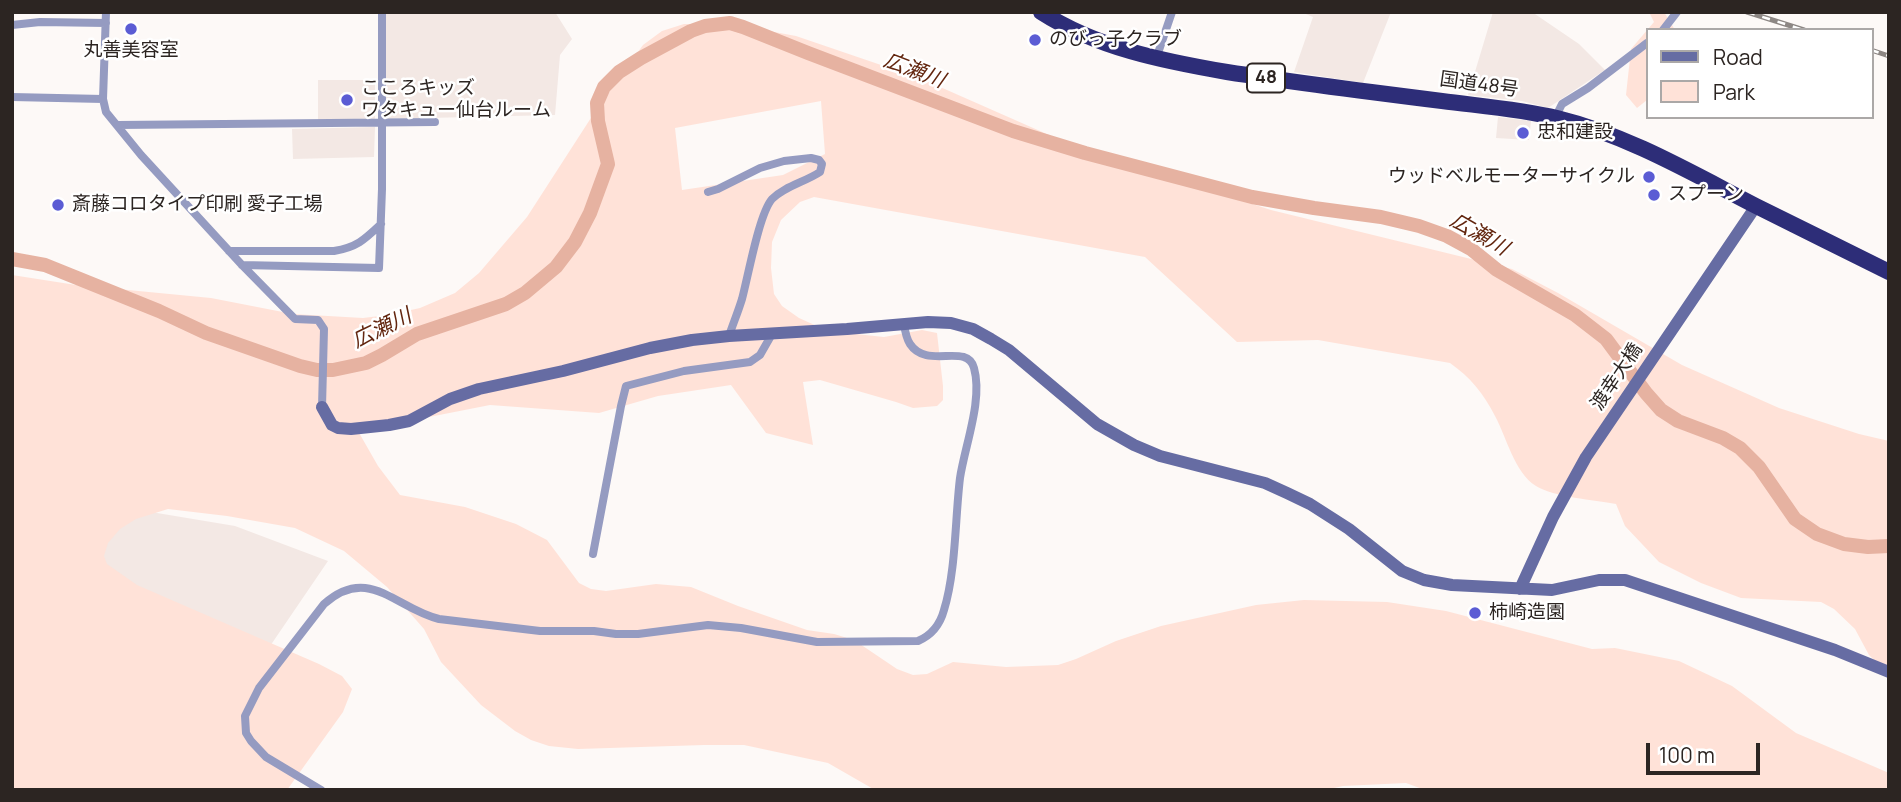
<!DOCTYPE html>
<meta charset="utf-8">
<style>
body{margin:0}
#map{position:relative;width:1901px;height:802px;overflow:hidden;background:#fdf9f7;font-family:Manrope,sans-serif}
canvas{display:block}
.frame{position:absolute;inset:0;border:14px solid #2c2522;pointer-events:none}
.legend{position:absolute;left:1646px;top:28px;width:228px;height:91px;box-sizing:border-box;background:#fff;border:2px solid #aba8a7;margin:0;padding:9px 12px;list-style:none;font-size:21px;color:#2c2522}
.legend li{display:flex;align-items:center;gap:14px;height:35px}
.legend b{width:35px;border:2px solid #aba8a7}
.scale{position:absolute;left:1646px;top:743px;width:114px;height:32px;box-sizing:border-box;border:4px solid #2c2522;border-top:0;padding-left:9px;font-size:21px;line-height:24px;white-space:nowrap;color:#2c2522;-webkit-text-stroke:5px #fff;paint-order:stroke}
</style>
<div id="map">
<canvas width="1901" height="802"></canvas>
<div class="frame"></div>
<ul class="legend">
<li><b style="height:9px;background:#666ca3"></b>Road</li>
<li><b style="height:19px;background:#ffe2d8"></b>Park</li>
</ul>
<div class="scale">100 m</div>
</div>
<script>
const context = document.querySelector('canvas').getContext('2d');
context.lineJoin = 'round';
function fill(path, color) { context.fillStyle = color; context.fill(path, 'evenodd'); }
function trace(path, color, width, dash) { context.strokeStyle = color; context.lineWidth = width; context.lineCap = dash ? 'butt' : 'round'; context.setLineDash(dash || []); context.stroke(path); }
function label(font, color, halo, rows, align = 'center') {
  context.font = font + ' Manrope,"Noto Sans JP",sans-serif'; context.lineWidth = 5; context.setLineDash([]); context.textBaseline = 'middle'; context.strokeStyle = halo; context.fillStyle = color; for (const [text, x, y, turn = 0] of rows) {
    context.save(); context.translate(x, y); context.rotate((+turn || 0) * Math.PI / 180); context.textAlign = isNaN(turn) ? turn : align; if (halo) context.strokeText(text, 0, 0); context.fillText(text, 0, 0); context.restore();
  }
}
fill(new Path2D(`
 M385,12H555L572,39L560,55L555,115L386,119Z
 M1301,12H1391L1363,83L1294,72L1313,17Z
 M1493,12H1532L1579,44L1605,70L1548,108L1522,101L1468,95Z
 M318,80H375V120H318Z
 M1498,117L1531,121L1529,140L1496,138Z
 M375,127L374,157L293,159L292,129Z
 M79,500L235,526L328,561L172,790H12Z`), '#f3e8e4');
fill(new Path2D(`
 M1649,12H1664L1675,30H1647V100L1637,108L1626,95L1631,49L1654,22Z
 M684,24L736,25L796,36L922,79L1074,146L1271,210L1512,269L1558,293L1682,365L1779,408L1859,434L1889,441V674L1869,655L1855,629L1834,609L1821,602L1741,598L1701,583L1659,562L1625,526L1616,504C1594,500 1554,497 1536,486C1514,472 1507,438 1495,416C1484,394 1470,377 1450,363L1318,340L1237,342L1145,257L814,197L800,202L781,220L772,242L771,268L774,294L782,306L799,318L828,331L884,337L922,330L937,333L943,386V400L937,406L913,408L896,402L820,380L803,382L813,445L766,433L731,385L658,396L599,413L490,405L358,431L378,466L400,495L465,507L516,524L547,540L579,583L591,589L606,591L656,584L691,587L738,606L807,630L834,634L854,640L897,669L913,675L927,674L953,662L1006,667L1058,665L1076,659L1116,641L1161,626L1256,605L1304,600L1387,602L1446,611L1592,649L1615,648L1679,661L1732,686L1796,733L1889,773V790H1425L1406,783L1343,786L1325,790H875L828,763L744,745H704L578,749L549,746L531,740L515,731L481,705L441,662L424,629L387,587L344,551L295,528L227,516L168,509L136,519L120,529L108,543L104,556L107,564L137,585L319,664L342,676L352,689L343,712L287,790H12V275L76,285L211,298L293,314L363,318L388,315L420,308L455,293L479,273L527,217L598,107L643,45L662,31ZM821,101L825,154L783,175L682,190L675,128Z`), '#ffe2d8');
trace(new Path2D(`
 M12,259L45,265L159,311L206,333L300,366L317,370H333L366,363L382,355L417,334L506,304L525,293L556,267L575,242L590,213L608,164L598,121L597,103L604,87L619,72L641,58L691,31L705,26L730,23L743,27L808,53L1013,131L1085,153L1252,197L1314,208L1381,217L1419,226L1447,236L1471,249L1497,270L1575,315L1606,339L1646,393L1661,410L1678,421L1723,438L1740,448L1759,467L1795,519L1817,534L1844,544L1868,547L1889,546`), '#e6b2a1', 14);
trace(new Path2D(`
 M106,12L103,99L106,112L141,155L242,265L295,319L318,320L324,329L322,407
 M12,25L40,22L106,23
 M1663,30L1677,12
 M1156,59L1172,12
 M12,97L103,99
 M1555,118L1562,104L1588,88L1647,43
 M118,125L435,122
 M708,192L718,189L760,168L784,161L811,158L819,160L822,164L820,172C805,182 785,186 772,199C759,214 748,277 742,299C738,312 733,324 729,336
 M229,251H334C357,247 364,240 381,224
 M242,265L379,268L382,189V12
 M593,554L621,406L626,386L684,371L750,362L760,355L772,334
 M321,790L266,757L251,741L246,733L245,716L259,688L324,604C369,564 396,609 439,619L540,631H594L616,634H638L708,625L741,628L817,642L918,641C932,635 940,625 944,610C956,571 955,519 960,478C965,445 983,400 974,368C967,342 927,370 910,344C906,338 905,331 904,324`), '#959bc1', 8);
trace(new Path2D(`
 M322,407L332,425L338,428L351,429L389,425L409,421L450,399L479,389L563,371L650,348L692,340L729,336L847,329L928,322L951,323L973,329L991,339L1009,350L1097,424L1134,445L1160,456L1265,483L1287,493L1310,504L1349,529L1402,571L1424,580L1452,585L1552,590L1599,580H1625L1835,650L1889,672
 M1520,589L1553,517L1586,457L1756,206`), '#666ca3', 12);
trace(new Path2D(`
 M1041,12C1097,48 1163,61 1227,72C1298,83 1370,92 1442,101C1480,106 1520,109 1557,118C1627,135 1692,173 1756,206C1800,228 1845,250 1889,272`), '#2d2d78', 16);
const rail = new Path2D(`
 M1747,12L1804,30
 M1871,50L1889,56`);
trace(rail, '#8d8784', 5);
trace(rail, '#fff', 2.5, [8]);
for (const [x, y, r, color] of [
 [131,29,7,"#5b5cd4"],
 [1035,40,7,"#5b5cd4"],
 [347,100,7,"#5b5cd4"],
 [1523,133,7,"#5b5cd4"],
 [1649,177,7,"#5b5cd4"],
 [1654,195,7,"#5b5cd4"],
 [58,205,7,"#5b5cd4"],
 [1475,613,7,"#5b5cd4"]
]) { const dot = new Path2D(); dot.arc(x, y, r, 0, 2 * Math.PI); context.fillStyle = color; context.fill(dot); trace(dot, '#fff', 2.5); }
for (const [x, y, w] of [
 [1266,78,38]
]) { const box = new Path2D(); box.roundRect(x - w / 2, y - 14.5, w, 29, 5); context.fillStyle = '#fff'; context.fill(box); trace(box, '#2c2522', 2); }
label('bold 18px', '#2c2522', null, [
 ["48",1266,78]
]);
label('19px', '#2c2522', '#fff', [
 ["のびっ子クラブ",1049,40],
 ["丸善美容室",131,51,"center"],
 ["こころキッズ",361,89],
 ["ワタキュー仙台ルーム",361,111],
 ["忠和建設",1537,133],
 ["ウッドベルモーターサイクル",1635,177,"right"],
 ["スプーン",1668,195],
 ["斎藤コロタイプ印刷 愛子工場",72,205],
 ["柿崎造園",1489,613]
], 'left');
label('19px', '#2c2522', '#fff', [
 ["国道48号",1479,85,8],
 ["渡幸大橋",1617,377,-56]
]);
label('italic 21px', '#63260f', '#fff', [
 ["広瀬川",914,71,21],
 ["広瀬川",1479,235,30],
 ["広瀬川",382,329,-26]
]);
</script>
